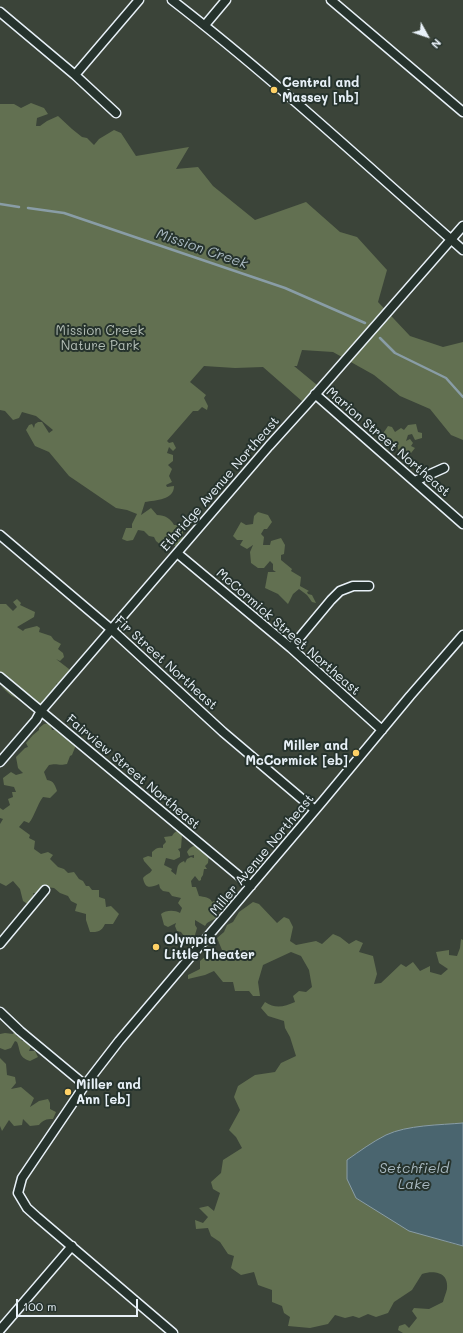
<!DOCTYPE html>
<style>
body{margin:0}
#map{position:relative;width:463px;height:1333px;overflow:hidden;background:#3b4439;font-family:Mali,sans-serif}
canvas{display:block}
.north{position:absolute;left:407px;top:16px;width:40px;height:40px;-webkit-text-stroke:3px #26332d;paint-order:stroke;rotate:130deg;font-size:11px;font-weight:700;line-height:16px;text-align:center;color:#e8f1f8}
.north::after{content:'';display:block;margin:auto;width:14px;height:18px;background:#e8f1f8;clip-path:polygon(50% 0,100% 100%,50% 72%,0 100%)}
.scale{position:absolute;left:16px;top:1299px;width:122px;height:18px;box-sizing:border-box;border:2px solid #e8f1f8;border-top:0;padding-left:5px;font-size:12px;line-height:14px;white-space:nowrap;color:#e8f1f8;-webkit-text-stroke:3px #26332d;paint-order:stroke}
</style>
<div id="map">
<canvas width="463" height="1333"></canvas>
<div class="north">N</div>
<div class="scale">100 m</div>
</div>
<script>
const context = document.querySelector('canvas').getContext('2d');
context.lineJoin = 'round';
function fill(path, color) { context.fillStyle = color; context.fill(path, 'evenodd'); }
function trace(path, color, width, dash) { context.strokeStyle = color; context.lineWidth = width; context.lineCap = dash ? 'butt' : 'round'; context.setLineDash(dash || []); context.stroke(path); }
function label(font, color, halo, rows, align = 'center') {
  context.font = font + ' Mali,sans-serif'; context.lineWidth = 4; context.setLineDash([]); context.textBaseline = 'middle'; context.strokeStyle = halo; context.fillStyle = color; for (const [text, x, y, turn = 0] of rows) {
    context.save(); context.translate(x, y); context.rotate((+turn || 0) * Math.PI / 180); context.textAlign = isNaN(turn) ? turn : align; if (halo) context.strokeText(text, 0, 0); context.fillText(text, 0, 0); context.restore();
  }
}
fill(new Path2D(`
 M31,103L44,108L48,114L37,118L36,126H40L47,121L58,116L72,129L82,137L87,138L94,145L99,139L114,130L121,133L136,156L189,147L176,169L198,167L213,186L255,220L306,202L340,232L357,237L387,270L378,302L410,336L443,347L463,342V440L451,435L430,409L400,396L374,375L333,352L302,350L297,366H294L317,385L303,402L263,367L235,368L204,366L190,382L206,395L204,398L208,406L207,410L202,407L198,411H193L167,441L169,443L173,442L176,448L173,451L169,447L167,453L173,455V461L168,465L172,469L169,476L172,482L166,485L167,487L174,486C174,500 156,500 145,502L141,515L151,508L157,515C165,515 171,519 174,525H177L183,531V540L176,546H162L156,541L154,537L149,536L144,531L138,530L133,540L127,541L122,539L126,528H132V524L137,514L127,510L116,508L69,476L49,452L35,446L26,430L29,425L32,424L34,428L35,424L38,422H42L49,433L53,430L36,416L22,412L19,418L13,420L5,411L0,410V104H14L21,108Z
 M416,424L418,432L422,433V438L415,440L412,434L408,435L406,441L410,439L413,443L411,446L415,448L411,453L405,450V452L399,453L397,444H390V438H385L382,435L388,426L392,427L395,432L401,428L404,430L408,425Z
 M258,512L268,515L272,522L267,529H264L261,534L264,537L263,545H270L271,541L281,538L285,545L284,554L281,555V560L292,569L291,571L301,577L300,586L309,591L307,592L308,594L312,595L316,603L312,602L307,595L299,589L293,594L288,604L278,594L265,588L268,572H276L273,570V564L270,561L264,568H258L251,563L250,552L253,545L247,549L240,545L243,540H237L233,536L241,522L246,525L253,524L254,516Z
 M17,599L21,603L20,605L35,612L34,617L17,627L23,631L25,629L37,626L40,628L39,632L51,636L54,640L61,644L58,649L63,653L64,657L60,661L56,659L69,669L68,677L60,686L56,683L58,687L52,701L30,707L27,702C15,699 7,694 0,684V604H6L13,611L17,607L13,602Z
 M50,723L52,730C59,730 63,728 70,731L72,743L76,745L72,755L70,756L67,764C59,766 57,763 49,765L44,772L47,780C54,781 55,785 57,791L50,798L43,797C37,805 35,815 29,823L24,821L19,827L30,835L29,838L35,841L34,849L41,854L48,852L53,855L50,859L58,867L64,869L68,873L74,872L79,879L83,881L86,886H89L92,890H99V897L105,899L106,907L111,906L119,914L113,924H105C101,932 98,932 90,932L86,920V914L75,911L77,904L71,901L68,896L60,893L54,888L46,887L41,894L33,893L35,900L29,905L23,901L20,889L13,881L6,886L0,883V824L3,819L0,818V808L3,810L10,805L8,799L13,797L12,792H16L14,787L4,785L3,778L11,772L16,775L23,773L18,768L16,757L25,748L28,747L26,743L33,735L39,730V728L44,724Z
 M177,831L182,835L181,848L178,849L180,852V857L174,860L166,858L164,865L172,869L171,871L176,875C178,868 176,864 184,861L185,863L187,859L191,857L194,858V855L189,856L187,852C193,841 206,846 208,857C209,859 208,861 208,863L205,866L207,869H204L203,875L201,878V880L199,881L195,876L191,881L192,887H196L199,896C204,897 210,897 212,902L214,901L219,904L216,918L207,923L205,926L195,920V925L197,928L195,935L186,939L181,932L177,931L175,926L176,923L168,927L164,925L161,914C166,910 175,910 180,913L182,908L178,903L181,898L172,896L169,892L163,891L160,888L159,884C150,888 145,889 143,878C146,874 150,874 152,870L144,861L143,858L148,856L152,857V852C156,848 158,847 163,848V845L166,842L164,837L172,836L174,833Z
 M253,902L259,904L277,923L284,917L289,919L293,927L290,941L296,945L316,941L322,944L333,934L340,937L349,944L356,940L363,943L359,952L373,956L377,974L374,984L381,983L401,964L406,967L413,962L420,971L430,966V972L441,975L448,969L439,963L436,952L449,950V955L457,956L460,948L461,939L463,940V1123L388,1134L366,1147L347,1160L356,1198C376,1210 396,1219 417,1229C432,1236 447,1243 463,1246V1333H403L398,1330L399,1326L405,1324L409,1328L417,1318L412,1311L414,1308L429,1309L443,1302C444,1298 446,1293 447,1289C449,1272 434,1270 422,1274L412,1290L394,1302L388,1313L376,1317L368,1314L359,1318L353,1316L345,1318L335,1315L328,1324L310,1328L288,1326L290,1317L284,1313L282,1306L272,1302V1290L258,1285L254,1272L241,1275L231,1268L234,1256L228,1254L220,1242L211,1236L208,1228L196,1229L195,1220L203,1223L208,1217L199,1208L208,1206L214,1211L220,1193L213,1189L211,1182L221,1173L223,1160L242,1148L236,1137L229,1130L240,1110L234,1097L238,1086L255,1075L275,1072L281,1063L296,1056L290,1037L285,1028L284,1021L268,1016L261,1008L265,1002C275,1009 284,1007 295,1002L293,996L299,991L306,992L312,987L309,970L301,956L291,952L263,965L258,982L260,996H253L249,991H235L233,982H223L214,971L205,975L188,979V975L200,969V961L207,955H217L222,950L217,938L224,932L227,925L233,922L239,912Z
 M15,1030L18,1032L16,1036L20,1037L22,1041H27L32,1044L29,1051H35L38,1057L30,1061C18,1057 21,1052 17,1042L15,1041L11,1048L5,1050L0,1048V1034L5,1033L13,1034Z
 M0,1058L6,1064L7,1075L15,1077L16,1083L11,1089L21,1087L34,1098L30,1107L39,1101L48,1099L50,1103V1109L56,1112L53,1119C46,1119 43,1120 39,1125L30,1126L23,1119L22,1125L14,1126L9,1120L2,1131L0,1126Z`), '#627051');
const water = new Path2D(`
 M463,1123V1246L409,1231L356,1198L347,1179V1160C360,1151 372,1142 386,1135C407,1125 440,1125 463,1123Z`);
fill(water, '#4a656f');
trace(water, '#899da6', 1);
trace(new Path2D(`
 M0,204L19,207
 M28,208L64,213L285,288L365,323
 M380,338L395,353L446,378L463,397`), '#899da6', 2.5);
const street = new Path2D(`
 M172,0C273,78 367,166 463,250
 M331,0L463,112
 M0,12L75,75L116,113
 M205,25L226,0
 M75,75L139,0
 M315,394L463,524
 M415,481L444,468
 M0,535L111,629L223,732L315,810
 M177,553L291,648L382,730
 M291,648L331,600L340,591L353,586H369
 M0,677L251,886
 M0,762L36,720L41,711L269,446L307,404L463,226
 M0,944L45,890
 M0,1012L20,1031L85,1085
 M0,1330L72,1246
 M173,1333L37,1217L27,1208L18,1193L22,1178L85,1085L119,1041L322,802L410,696L463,635`);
trace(street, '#e8f1f8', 11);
trace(street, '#26332d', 8);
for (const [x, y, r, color] of [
 [274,90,4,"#ffd166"],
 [356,753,4,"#ffd166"],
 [156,947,4,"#ffd166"],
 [68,1092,4,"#ffd166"]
]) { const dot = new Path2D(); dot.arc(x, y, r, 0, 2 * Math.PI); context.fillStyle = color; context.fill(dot); trace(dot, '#26332d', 1.5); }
label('bold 13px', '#e8f1f8', '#26332d', [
 ["Central and",282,83],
 ["Massey [nb]",282,98],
 ["Miller and",348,746,"right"],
 ["McCormick [eb]",348,761,"right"],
 ["Olympia",164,940],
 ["Little Theater",164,955],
 ["Miller and",76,1085],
 ["Ann [eb]",76,1100]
], 'left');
label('13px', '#b2bdb5', '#26332d', [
 ["Mission Creek",100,331],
 ["Nature Park",100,346]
]);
label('13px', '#e8f1f8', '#26332d', [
 ["Marion Street Northeast",388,442,41],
 ["Ethridge Avenue Northeast",220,484,-49],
 ["McCormick Street Northeast",288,632,41],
 ["Fir Street Northeast",166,663,42],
 ["Fairview Street Northeast",133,772,40],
 ["Miller Avenue Northeast",262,855,-50]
]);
label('italic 14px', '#a9b9c1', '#26332d', [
 ["Mission Creek",202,249,19],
 ["Setchfield",414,1169],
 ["Lake",414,1185]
]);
</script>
